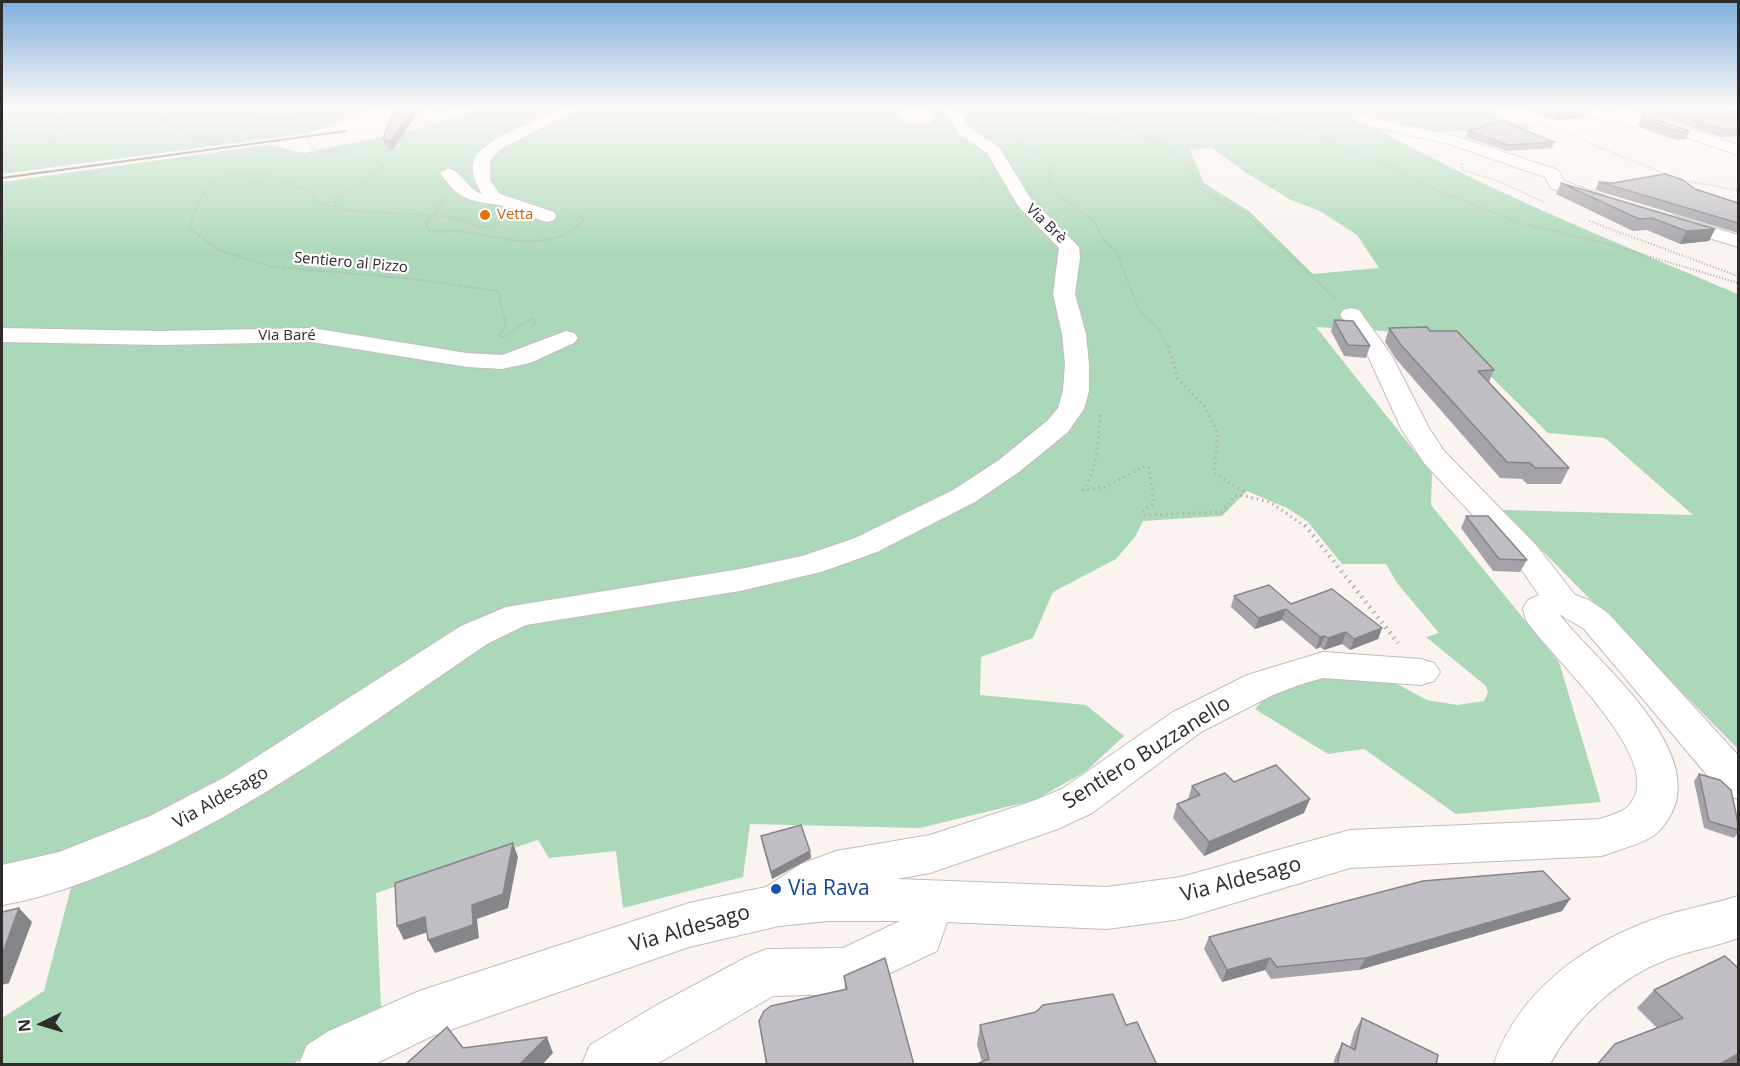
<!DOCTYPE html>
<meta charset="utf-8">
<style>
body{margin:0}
#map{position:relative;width:1740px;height:1066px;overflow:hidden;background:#faf3f0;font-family:"Open Sans",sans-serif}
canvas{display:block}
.frame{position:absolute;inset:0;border:3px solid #2e2b2a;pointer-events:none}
.north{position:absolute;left:12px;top:994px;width:60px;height:60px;-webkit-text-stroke:4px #fff;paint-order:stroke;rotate:265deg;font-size:16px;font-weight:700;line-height:24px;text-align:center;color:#2e2b2a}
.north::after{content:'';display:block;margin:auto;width:21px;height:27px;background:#2e2b2a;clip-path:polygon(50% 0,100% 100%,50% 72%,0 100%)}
</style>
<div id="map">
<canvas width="1740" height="1066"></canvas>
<div class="frame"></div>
<div class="north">N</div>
</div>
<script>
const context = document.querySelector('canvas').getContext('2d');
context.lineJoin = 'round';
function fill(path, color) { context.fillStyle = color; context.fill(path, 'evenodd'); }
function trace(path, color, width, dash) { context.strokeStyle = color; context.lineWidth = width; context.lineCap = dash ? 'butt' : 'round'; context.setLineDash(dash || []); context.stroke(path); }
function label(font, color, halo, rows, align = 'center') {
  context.font = font + ' "Open Sans",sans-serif'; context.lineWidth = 4.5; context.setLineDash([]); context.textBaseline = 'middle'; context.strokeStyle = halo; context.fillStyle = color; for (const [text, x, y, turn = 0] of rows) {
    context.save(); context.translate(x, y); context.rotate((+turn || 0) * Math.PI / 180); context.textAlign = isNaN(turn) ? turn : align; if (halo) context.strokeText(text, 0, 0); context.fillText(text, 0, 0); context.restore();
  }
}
fill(new Path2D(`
 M2,107H374L311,133L2,174Z
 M482,107H1492L1509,121L1537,129L1422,132L1358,118C1480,188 1610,240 1738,294V749L1502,510L1693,515L1605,438L1548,433L1449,335L1316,327L1432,473L1431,505L1559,662L1601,802L1456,814L1364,749L1328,754L1255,709L1268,695L1313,676H1382L1427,700L1457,705L1484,701L1488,693L1486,686L1426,637L1439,633L1397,583L1386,564H1342L1307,521L1287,508L1247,491L1222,516L1143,521L1135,537L1116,559L1053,592L1033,638L981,657L980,695L1086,705L1124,736L1085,772L1035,800L920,828L750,824L743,877L623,908L616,851L549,858L538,840L376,893L381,1008L293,1064H2V1018L44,991L80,853L2,868V182L267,145L305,153L435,125ZM1212,148L1245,172L1291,200L1320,211L1357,235L1379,268L1313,274L1249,211L1204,183L1190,150Z`), '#abd8b8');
const minor = new Path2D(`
 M566,107H583L501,149L490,161V180L500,194L554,212L556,216L554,220L547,222C531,217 514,208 498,205C466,200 460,200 440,173L448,168C464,172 466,189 482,194C476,184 469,170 475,158C487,137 543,118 566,107Z
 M898,107H925L935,118L932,123H904Z
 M939,107H955L970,128L999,147L1031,199L1079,247L1080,258L1075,294L1086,334L1089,364V391L1084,409L1068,432L1019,472L975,502L877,552L821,572L740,591L526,625L487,644C370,723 257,809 127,865C86,882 45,898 2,905V865L59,852L150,816L225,777L461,626L506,607L740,569L802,556L855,538L953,490L999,460L1048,420L1058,408L1063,391L1065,364L1062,334L1053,294L1059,248L1018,206L987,153L959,134L947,115Z
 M1559,107H1582L1635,119L1606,107H1625L1738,145V155L1637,120V126L1632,127L1561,110Z
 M1362,116L1458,137L1558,170L1564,181L1605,196L1608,200L1599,205L1593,204L1551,188L1545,177L1449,144L1357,123L1355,120Z
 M1673,215L1738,235V247L1666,225L1664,221Z
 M1351,308L1359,310L1392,356L1429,428L1444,451L1536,545L1575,595L1589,600L1608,613L1738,755V799L1723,794L1584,629L1559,614C1598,665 1728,764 1657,833C1648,842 1615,851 1602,856L1350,868L1181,919L1107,929L947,922L937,951L846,994L773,996L657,1064H582L590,1045L657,1005L749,956L767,949L843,948L900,921H828L779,926L689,947L430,1037L375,1064H299L307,1045L329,1031L419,991L689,903L766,887L801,864L836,851L930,835L1030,802L1062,789L1173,712L1247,675L1323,652L1421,659L1434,663L1440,672L1434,681L1421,685L1323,678L1299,685L1273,695L1201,732L1092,813L1058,829L930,873L897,879L1107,887L1181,877L1350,830L1600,819C1608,816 1620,813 1626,808C1676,767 1547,654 1526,620L1523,608L1528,600L1539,595L1514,559L1424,463L1401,428L1368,356L1340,315L1343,310Z
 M2,328L161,331L312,328L467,353L502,355L566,331L574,333L578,338L574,343L530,363L502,369L467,367L312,342L161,345L2,342Z
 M1738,896V938C1715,947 1691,950 1668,959C1617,979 1576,1017 1550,1064H1494C1519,988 1591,940 1663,916C1688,908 1714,904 1738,896Z`);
trace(minor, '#c3bcb9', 2);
trace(new Path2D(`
 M167,107L161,121L203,140L219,142L265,117
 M349,107L375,118L395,121
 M1088,107L1090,109L1086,115L1089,118L1116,120L1122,127L1168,147L1182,160L1195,184L1217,200L1246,214L1336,299
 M1264,107L1255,115L1259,118L1310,128L1345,150L1395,168L1412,180L1517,222L1608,244L1738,283
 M1464,107H1487
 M1490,107L1497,111L1498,115L1494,118L1496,120L1553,128L1668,175
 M256,118L293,119L302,128L313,149L366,159L384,166
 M411,119L421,116V107
 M1016,144L1035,153L1052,167L1049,177L1055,193L1094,221L1104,241L1116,251L1139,310L1158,328L1169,348
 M48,146L64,117L85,107
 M1462,164V170L1498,181L1544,202
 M982,176V183L989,189
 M1680,180L1738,190
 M243,187L274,180
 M445,199L426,224L430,231C440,232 449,230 458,231C502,236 550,256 584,220L581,216L568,212
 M335,206V200L378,173L389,158L391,147L406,136L433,124L409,121
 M502,221C497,223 490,227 485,227C473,227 461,219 450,217C407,211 364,217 323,204C315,201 309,192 301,188C246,164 205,162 190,229L219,250L269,266L413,279L498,291L506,326L499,335L503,338L531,318L536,323L531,326
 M1589,221L1738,276`), '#b3aeab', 2, [1, 2]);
trace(new Path2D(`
 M1168,346L1178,379L1204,406L1218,433L1214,473L1247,494
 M1100,415C1098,440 1098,469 1083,490L1105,487L1145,466L1149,468L1154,503L1142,511L1145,515L1222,512L1235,496L1240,495L1270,502L1306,527`), '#b3aeab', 3, [1.5, 4]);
trace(new Path2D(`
 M1305,525L1398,643`), '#b3aeab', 4.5, [1.5, 5]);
fill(minor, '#fff');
trace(new Path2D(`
 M2,178L346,131`), '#837e7c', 2);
fill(new Path2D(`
 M395,107H443L441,112L421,108L392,150L386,147L383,139Z
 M1520,107H1569L1583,118L1555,120Z
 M1590,107H1612L1610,111Z
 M1631,107H1719L1738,112V136L1721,137Z
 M1643,115L1690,131L1686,139L1677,140L1639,127V123Z
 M1468,131L1554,142L1552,148L1507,151L1466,137Z
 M1599,182L1695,189L1738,203V233L1595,190Z
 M1561,183L1715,229L1709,241L1680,244L1647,230L1633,231L1556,194Z
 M1334,320L1370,346L1366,358L1344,356L1331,331Z
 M1389,328L1430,331L1494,370L1489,382L1569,468L1561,484H1527L1522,479L1500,478L1396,359L1385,342Z
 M1466,516L1527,560L1520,572L1493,571L1461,528Z
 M1234,596L1291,604L1382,628L1378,639L1350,650L1342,644L1324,650L1320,647L1316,649L1282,620L1255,629L1231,607Z
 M1699,774L1738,823V833L1734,838L1704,828L1694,781Z
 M1234,782L1304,813L1204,856L1173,818L1177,804L1188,799L1192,786Z
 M761,836L810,851L811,858L772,879L762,843Z
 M1570,899L1562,911L1359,970L1271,979L1265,970L1222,982L1204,949L1209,937Z
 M1738,968V1062L1734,1065H1597L1657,1028L1637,1008L1654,990Z
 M844,976L914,1065H766L759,1021L845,990Z
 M1362,1018L1436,1065H1333L1335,1057L1342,1043L1350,1047L1354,1032Z
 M980,1025H1126L1157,1065H979V1063L982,1062L977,1045Z`), '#a5a3a9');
fill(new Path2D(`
 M415,107H421V108L392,150L390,142Z
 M1586,111L1583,118L1555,120L1558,113Z
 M1715,229L1709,241L1680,244L1686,231Z
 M1286,609L1282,620L1255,629L1259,618Z
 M1382,628L1378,639L1350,650L1354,639Z
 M1346,632L1342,644L1324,650L1328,638Z
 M1325,636L1320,647L1316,649L1320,637Z
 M1310,799L1304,813L1204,856L1209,842Z
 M513,843L518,857L508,908L477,919L479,938L435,953L428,940L472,905Z
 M810,851L811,858L772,879L771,872Z
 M1570,899L1562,911L1359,970L1366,958Z
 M19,908L32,922L9,983L2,985V955Z
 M425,917L431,931L404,940L397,926Z
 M1270,958L1265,970L1222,982L1227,970Z
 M547,1037L553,1053L542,1065H519Z
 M1738,1054V1062L1734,1065H1718Z`), '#868589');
const building = new Path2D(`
 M395,107H415L390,142L383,139Z
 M1540,107H1569L1586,111L1558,113Z
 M1654,107H1719L1738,112V129L1725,130Z
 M1643,115L1690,131L1681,132L1642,119Z
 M1502,121L1554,142L1509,145L1468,131Z
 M1665,174L1683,180L1695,189L1738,203V223L1599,182L1613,183Z
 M1561,183L1715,229L1686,231L1652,218L1639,219Z
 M1334,320L1353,321L1370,346L1348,345Z
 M1427,327L1430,331H1457L1494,370L1478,371L1569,468H1535L1530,463L1507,462L1401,345L1389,328Z
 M1466,516H1488L1527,560L1499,559Z
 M1269,585L1291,604L1332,589L1382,628L1354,639L1346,632L1328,638L1325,636L1320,637L1286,609L1259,618L1234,596Z
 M1276,765L1310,799L1209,842L1177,804L1200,795L1192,786L1225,773L1234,782Z
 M1699,774L1720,780L1731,790L1738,823V830L1709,821Z
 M801,825L810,851L771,872L761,836Z
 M513,843L503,894L472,905L473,925L428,940L425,917L397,926L395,883Z
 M1543,871L1570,899L1366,958L1277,967L1270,958L1227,970L1209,937L1423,881Z
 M19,908L2,955V912Z
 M1725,956L1738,968V1054L1718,1065H1597L1615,1044L1683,1018L1654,990Z
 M885,958L914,1065H767L759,1021L764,1011L771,1006L847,989L844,976Z
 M1113,994L1126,1025L1137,1022L1157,1065H980L979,1063L989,1059L980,1025L1036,1012L1043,1005Z
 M1362,1018L1438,1055L1436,1065H1337L1342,1043L1355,1050Z
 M447,1027L463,1048L547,1037L519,1065H405Z`);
fill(building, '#c0bec4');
trace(building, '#868589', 1.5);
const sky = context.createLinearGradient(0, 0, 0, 256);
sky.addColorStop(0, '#7eafdd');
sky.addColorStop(0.42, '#fdfaf8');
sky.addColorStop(1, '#fdfaf800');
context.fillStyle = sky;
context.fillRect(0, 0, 1740, 256);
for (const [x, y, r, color] of [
 [485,215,6,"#e8710a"],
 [776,889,6,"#1a4fb4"]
]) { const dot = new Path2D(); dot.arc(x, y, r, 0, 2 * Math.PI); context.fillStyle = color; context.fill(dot); trace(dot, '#fff', 2); }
label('15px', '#c56008', '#fff', [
 ["Vetta",497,215]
], 'left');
label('15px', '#2e2b2a', '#fff', [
 ["Via Brè",1046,224,44],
 ["Sentiero al Pizzo",351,263,5],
 ["Via Baré",287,336]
]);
label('18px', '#2e2b2a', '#fff', [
 ["Via Aldesago",221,798,-30]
]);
label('21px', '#2e2b2a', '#fff', [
 ["Sentiero Buzzanello",1147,753,-32],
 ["Via Aldesago",1241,880,-15],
 ["Via Aldesago",690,929,-16]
]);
label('21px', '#164399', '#fff', [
 ["Via Rava",788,889]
], 'left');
</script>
